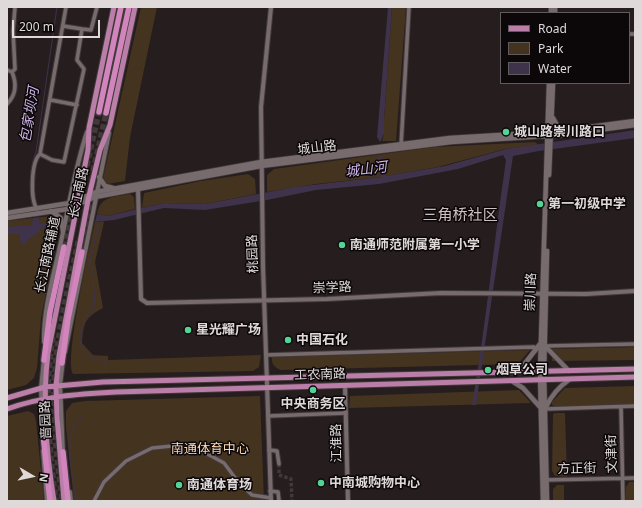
<!DOCTYPE html>
<meta charset="utf-8">
<style>
body{margin:0}
#map{position:relative;width:642px;height:508px;overflow:hidden;background:#261d1e;font-family:"Noto Sans",sans-serif}
canvas{display:block}
.frame{position:absolute;inset:0;border:8px solid #dfd9da;pointer-events:none}
.legend{position:absolute;left:500px;top:12px;width:130px;height:72px;box-sizing:border-box;background:#0c0809;border:1px solid #605c5d;margin:0;padding:5px 7px;list-style:none;font-size:12px;color:#dfd9da}
.legend li{display:flex;align-items:center;gap:8px;height:20px}
.legend b{width:20px;border:1px solid #605c5d}
.north{position:absolute;left:12px;top:456px;width:40px;height:40px;-webkit-text-stroke:3px #0c0809;paint-order:stroke;rotate:99deg;font-size:11px;font-weight:700;line-height:16px;text-align:center;color:#dfd9da}
.north::after{content:'';display:block;margin:auto;width:14px;height:18px;background:#dfd9da;clip-path:polygon(50% 0,100% 100%,50% 72%,0 100%)}
.scale{position:absolute;left:12px;top:20px;width:88px;height:18px;box-sizing:border-box;border:2px solid #dfd9da;border-top:0;padding-left:5px;font-size:12px;line-height:14px;white-space:nowrap;color:#dfd9da;-webkit-text-stroke:3px #0c0809;paint-order:stroke}
</style>
<div id="map">
<canvas width="642" height="508"></canvas>
<div class="frame"></div>
<ul class="legend">
<li><b style="height:5px;background:#bb7ea8"></b>Road</li>
<li><b style="height:11px;background:#44331f"></b>Park</li>
<li><b style="height:11px;background:#3f324b"></b>Water</li>
</ul>
<div class="north">N</div>
<div class="scale">200 m</div>
</div>
<script>
const context = document.querySelector('canvas').getContext('2d');
context.lineJoin = 'round';
function fill(path, color) { context.fillStyle = color; context.fill(path, 'evenodd'); }
function trace(path, color, width, dash) { context.strokeStyle = color; context.lineWidth = width; context.lineCap = dash ? 'butt' : 'round'; context.setLineDash(dash || []); context.stroke(path); }
function label(font, color, halo, rows, align = 'center') {
  context.font = font + ' "Noto Sans","Noto Sans SC",sans-serif'; context.lineWidth = 3; context.setLineDash([]); context.textBaseline = 'middle'; context.strokeStyle = halo; context.fillStyle = color; for (const [text, x, y, turn = 0] of rows) {
    context.save(); context.translate(x, y); context.rotate((+turn || 0) * Math.PI / 180); context.textAlign = isNaN(turn) ? turn : align; if (halo) context.strokeText(text, 0, 0); context.fillText(text, 0, 0); context.restore();
  }
}
fill(new Path2D(`
 M141,7H157L130,137L125,181L108,184L104,182L103,179Z
 M392,7H406L396,141H382L384,134V119Z
 M535,142L539,145L505,149L438,167L381,177L316,184L267,192V175L274,169L434,147Z
 M248,174L255,179L256,194L205,204L164,203L142,208L144,193L201,181Z
 M130,194L134,197L135,209L107,216L97,214C100,196 114,197 130,194Z
 M51,216L53,220L52,226L58,232L41,318L37,368L34,378L26,385L7,390V221Z
 M95,222H104L95,262L103,308C84,318 84,323 82,343L93,355L108,356V360L261,355L259,367L253,371L73,374C64,359 90,245 95,222Z
 M635,347V360L552,361V349Z
 M530,350L518,364L281,370C275,368 271,364 272,357Z
 M635,386V405L556,407L552,405V402L565,388Z
 M519,390L531,403L349,408L350,396Z
 M260,396L264,501H74L66,428V411L72,403L85,401Z
 M28,411L34,414L36,421L44,501H7V416Z
 M555,413H565L567,477L555,476L552,471L553,414Z
 M629,482H635V501H626V487Z
 M557,485H564V501H553V489Z`), '#44331f');
fill(new Path2D(`
 M388,7H392L384,119V134L380,142L377,137Z
 M635,130V138L539,151L513,156L476,405H472C486,324 494,241 506,160L503,155L458,169L379,184L316,190L267,200L205,210L164,208L114,220L95,222L97,214L107,216L164,203L205,204L295,187L381,177L378,158L380,155L382,157L386,176L445,166L506,149Z
 M38,217L40,224L52,223V226L42,228C39,234 30,236 26,243H21L19,234H7V227L32,225L33,218Z`), '#3f324b');
trace(new Path2D(`
 M33,208C29,189 29,169 36,152L57,7
 M103,221L98,225L90,263L93,274L95,309L89,311C81,325 73,346 90,357C94,359 100,359 105,361L106,371
 M77,501C72,475 62,436 81,416`), '#3f324b', 1);
trace(new Path2D(`
 M279,464V475L291,479L292,501`), '#42393a', 3.5, [3.5, 2]);
trace(new Path2D(`
 M87,166L99,112
 M93,171L106,113
 M64,247L75,202
 M82,252L92,195
 M53,337C44,391 49,447 56,501
 M62,499C57,462 53,426 54,389C55,338 68,288 79,238`), '#42393a', 5.5, [5.5, 3]);
const minor = new Path2D(`
 M63,26L82,29
 M629,34H635
 M7,70L12,72C17,84 16,95 7,104
 M12,72L15,69L13,31L15,7
 M51,100L77,105
 M401,146L409,7
 M40,154L52,160L64,162L84,69L77,60L82,29L91,30L97,7
 M37,209C30,199 31,162 40,154L66,7
 M545,346L635,344
 M266,355L534,347L535,351
 M621,407L623,501
 M545,409L635,406
 M268,416L346,413
 M269,450L277,451L279,464
 M544,480L635,478
 M270,491L278,492L279,501
 M94,501L104,482L126,461L152,448L172,446L200,450L224,463L239,483L252,495L271,498`);
const tertiary = new Path2D(`
 M138,189L141,299L147,303L327,299L441,293L586,294L635,291
 M44,342C43,309 54,274 61,242C69,205 75,168 87,132
 M65,352L109,133
 M345,385L348,501
 M43,436L41,388L44,359
 M43,451L47,501
 M63,453L60,385L63,360
 M70,492L71,501
 M271,501L263,266L261,107L271,7`);
const secondary = new Path2D(`
 M551,13V7
 M555,13V7
 M553,118L558,127L563,130
 M549,175L553,83
 M99,177L105,186L113,188
 M51,211L61,218L63,231
 M7,213L70,203L96,192L261,162L450,138L551,132L635,121
 M7,218L68,209L95,197L261,166L451,142L562,135L635,125
 M547,251L544,372L547,501
 M545,346L569,371
 M513,372L523,366L540,344
 M512,381L523,388L540,407
 M546,407C551,396 560,386 570,379
 M543,501L540,372L549,83`);
const primary = new Path2D(`
 M7,398L45,387L103,382L635,369
 M7,409C43,396 79,394 116,392L635,377
 M54,501C46,452 42,402 48,353L88,150L89,128L114,7
 M64,501L57,417L56,386L59,356L88,200L100,150L110,125L135,7`);
const trunk = new Path2D(`
 M99,112L121,7
 M106,113L129,7
 M44,360L50,312L64,247
 M62,363L68,319L82,252
 M43,434L50,501
 M63,452L68,501`);
trace(minor, '#41393a', 5.5);
trace(tertiary, '#41393a', 6);
trace(secondary, '#41393a', 6);
trace(primary, '#41393a', 7);
trace(trunk, '#41393a', 8);
trace(minor, '#776b6d', 3.5);
trace(tertiary, '#776b6d', 4);
trace(secondary, '#776b6d', 4.5);
trace(primary, '#bb7ea8', 5);
trace(trunk, '#d284bc', 5.5);
for (const [x, y, r, color] of [
 [506,132,4,"#54d396"],
 [540,204,4,"#54d396"],
 [342,245,4,"#54d396"],
 [188,330,4,"#54d396"],
 [288,340,4,"#54d396"],
 [488,370,4,"#54d396"],
 [313,390,4,"#54d396"],
 [321,483,4,"#54d396"],
 [179,485,4,"#54d396"]
]) { const dot = new Path2D(); dot.arc(x, y, r, 0, 2 * Math.PI); context.fillStyle = color; context.fill(dot); trace(dot, '#0c0809', 1.5); }
label('bold 13px', '#dfd9da', '#0c0809', [
 ["城山路崇川路口",514,132],
 ["第一初级中学",548,204],
 ["南通师范附属第一小学",350,245],
 ["星光耀广场",196,330],
 ["中国石化",296,340],
 ["烟草公司",496,370],
 ["中央商务区",313,404,"center"],
 ["中南城购物中心",329,483],
 ["南通体育场",187,485]
], 'left');
label('13px', '#dfd9da', '#0c0809', [
 ["城山路",317,148,-7],
 ["长江南路",79,193,-78],
 ["桃园路",253,254,-92],
 ["长江南路辅道",48,255,-78],
 ["崇学路",332,288,-2],
 ["崇川路",531,292,-88],
 ["工农南路",320,375,-2],
 ["啬园路",46,420,-92],
 ["江淮路",337,443,-91],
 ["文津街",612,454,-92],
 ["方正街",577,469,-1]
]);
label('13px', '#fad8b5', '#0c0809', [
 ["南通体育中心",210,449]
]);
label('italic 14px', '#ccb3e6', '#0c0809', [
 ["包家坝河",30,115,-81],
 ["城山河",366,170,-7]
]);
label('15px', '#cdc0c2', '#0c0809', [
 ["三角桥社区",460,216]
]);
</script>
